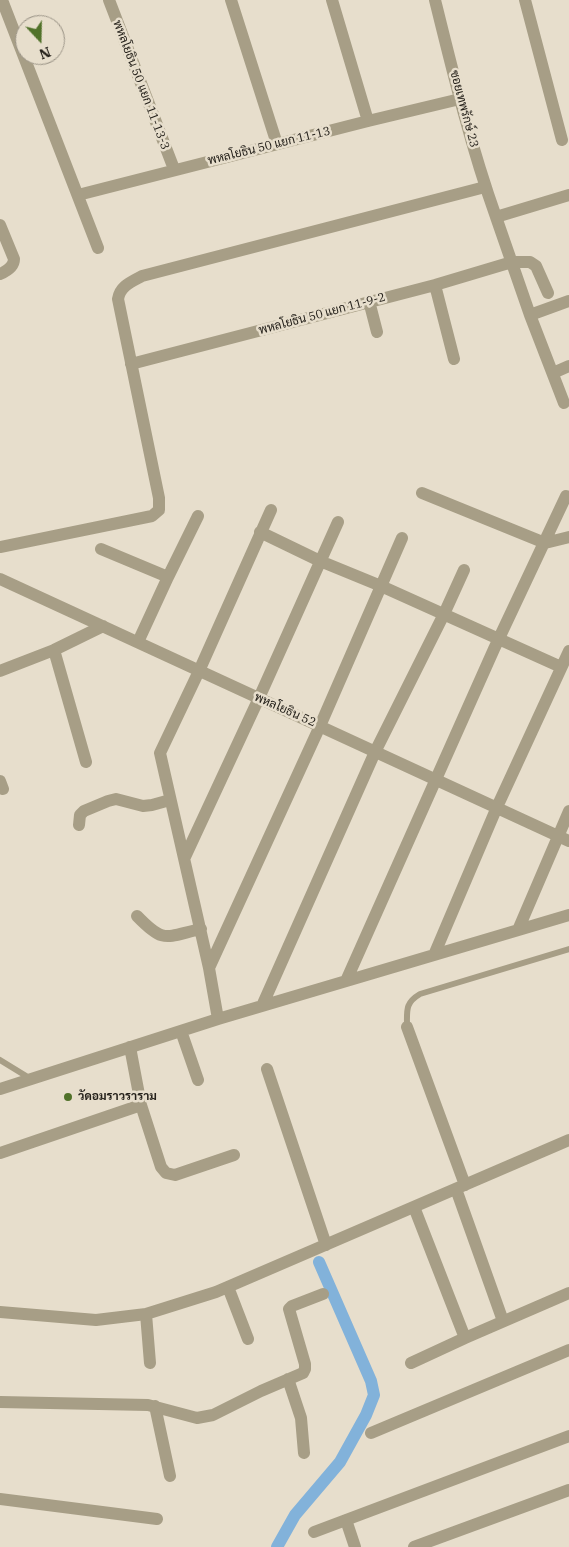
<!DOCTYPE html>
<meta charset="utf-8">
<style>
body{margin:0}
#map{position:relative;width:569px;height:1547px;overflow:hidden;background:#e7decc;font-family:"IBM Plex Serif",serif}
canvas{display:block}
.north{position:absolute;left:15px;top:15px;width:50px;height:50px;box-sizing:border-box;background:#e7decc;border:1px solid #999285;border-radius:50%;rotate:159deg;font-size:14px;font-weight:700;line-height:20px;text-align:center;color:#24201a}
.north::after{content:'';display:block;margin:auto;width:18px;height:22px;background:#507129;clip-path:polygon(50% 0,100% 100%,50% 72%,0 100%)}
</style>
<div id="map">
<canvas width="569" height="1547"></canvas>
<div class="north">N</div>
</div>
<script>
const context = document.querySelector('canvas').getContext('2d');
context.lineJoin = 'round';
function trace(path, color, width, dash) { context.strokeStyle = color; context.lineWidth = width; context.lineCap = dash ? 'butt' : 'round'; context.setLineDash(dash || []); context.stroke(path); }
function label(font, color, halo, rows, align = 'center') {
  context.font = font + ' "IBM Plex Serif",Sarabun,serif'; context.lineWidth = 5; context.setLineDash([]); context.textBaseline = 'middle'; context.strokeStyle = halo; context.fillStyle = color; for (const [text, x, y, turn = 0] of rows) {
    context.save(); context.translate(x, y); context.rotate((+turn || 0) * Math.PI / 180); context.textAlign = isNaN(turn) ? turn : align; if (halo) context.strokeText(text, 0, 0); context.fillText(text, 0, 0); context.restore();
  }
}
trace(new Path2D(`
 M277,1547L295,1515L340,1462L366,1415L374,1395L371,1381L319,1262`), '#82b2da', 12);
trace(new Path2D(`
 M407,1027C407,1010 405,1003 420,994L569,949
 M0,1060L31,1079`), '#a79e86', 6);
trace(new Path2D(`
 M2,0L98,248
 M109,0L174,169
 M231,0L277,144
 M332,0L368,121
 M435,0C453,73 471,147 496,217L569,195
 M525,0L562,140
 M78,195L368,121L460,99
 M496,217L530,315L564,403
 M0,225L14,259C14,267 7,271 0,274
 M435,285L454,359
 M369,301L377,332
 M530,315L569,301
 M131,364L435,285L512,262H530L536,266L548,293
 M553,373L569,366
 M422,493L545,543L569,537
 M260,532L320,561L381,586L561,667
 M0,547L152,516L159,510V498L118,299C120,286 131,282 142,276L485,187
 M101,549L168,577
 M0,579L569,841
 M138,642L168,577L198,516
 M54,650L86,762
 M0,671L54,650L103,626
 M0,781L3,789
 M79,825L80,815L84,811L108,801L116,799L143,806L152,805L170,800
 M185,857L259,698L338,522
 M137,916C164,944 165,937 201,929
 M518,930L569,811
 M434,955L497,807L569,651
 M209,968L320,726L402,538
 M346,981L494,649L566,496
 M262,1006L375,752L444,614L464,570
 M218,1019L209,968L160,753L199,671L271,510
 M407,1027L465,1185
 M181,1031L198,1080
 M130,1047L141,1105L161,1167L166,1173L175,1175L234,1155
 M267,1069L326,1245
 M0,1089L218,1019L569,915
 M0,1153L141,1105
 M456,1189L503,1321
 M414,1207L465,1338
 M228,1287L248,1339
 M0,1312L96,1320L146,1314L216,1292L569,1140
 M146,1314L150,1363
 M411,1363L465,1338L569,1293
 M288,1379L301,1418L304,1453
 M0,1402L148,1405L197,1418L213,1415L261,1391L303,1373L305,1369V1364L289,1309L292,1306L323,1294
 M155,1406L170,1476
 M371,1433L569,1350
 M0,1499L157,1519
 M346,1520L355,1547
 M314,1532L569,1436
 M414,1547L569,1490`), '#a79e86', 12);
for (const [x, y, r, color] of [
 [68,1097,5,"#507129"]
]) { const dot = new Path2D(); dot.arc(x, y, r, 0, 2 * Math.PI); context.fillStyle = color; context.fill(dot); trace(dot, '#e7decc', 2); }
label('12px', '#24201a', '#e7decc', [
 ["พหลโยธิน 50 แยก 11-13-3",141,85,69],
 ["ซอยเทพรักษ์ 23",464,109,75],
 ["พหลโยธิน 50 แยก 11-13",269,146,-14],
 ["พหลโยธิน 50 แยก 11-9-2",322,314,-15],
 ["พหลโยธิน 52",285,710,24]
]);
label('bold 12px', '#24201a', '#e7decc', [
 ["วัดอมราวราราม",78,1097]
], 'left');
</script>
